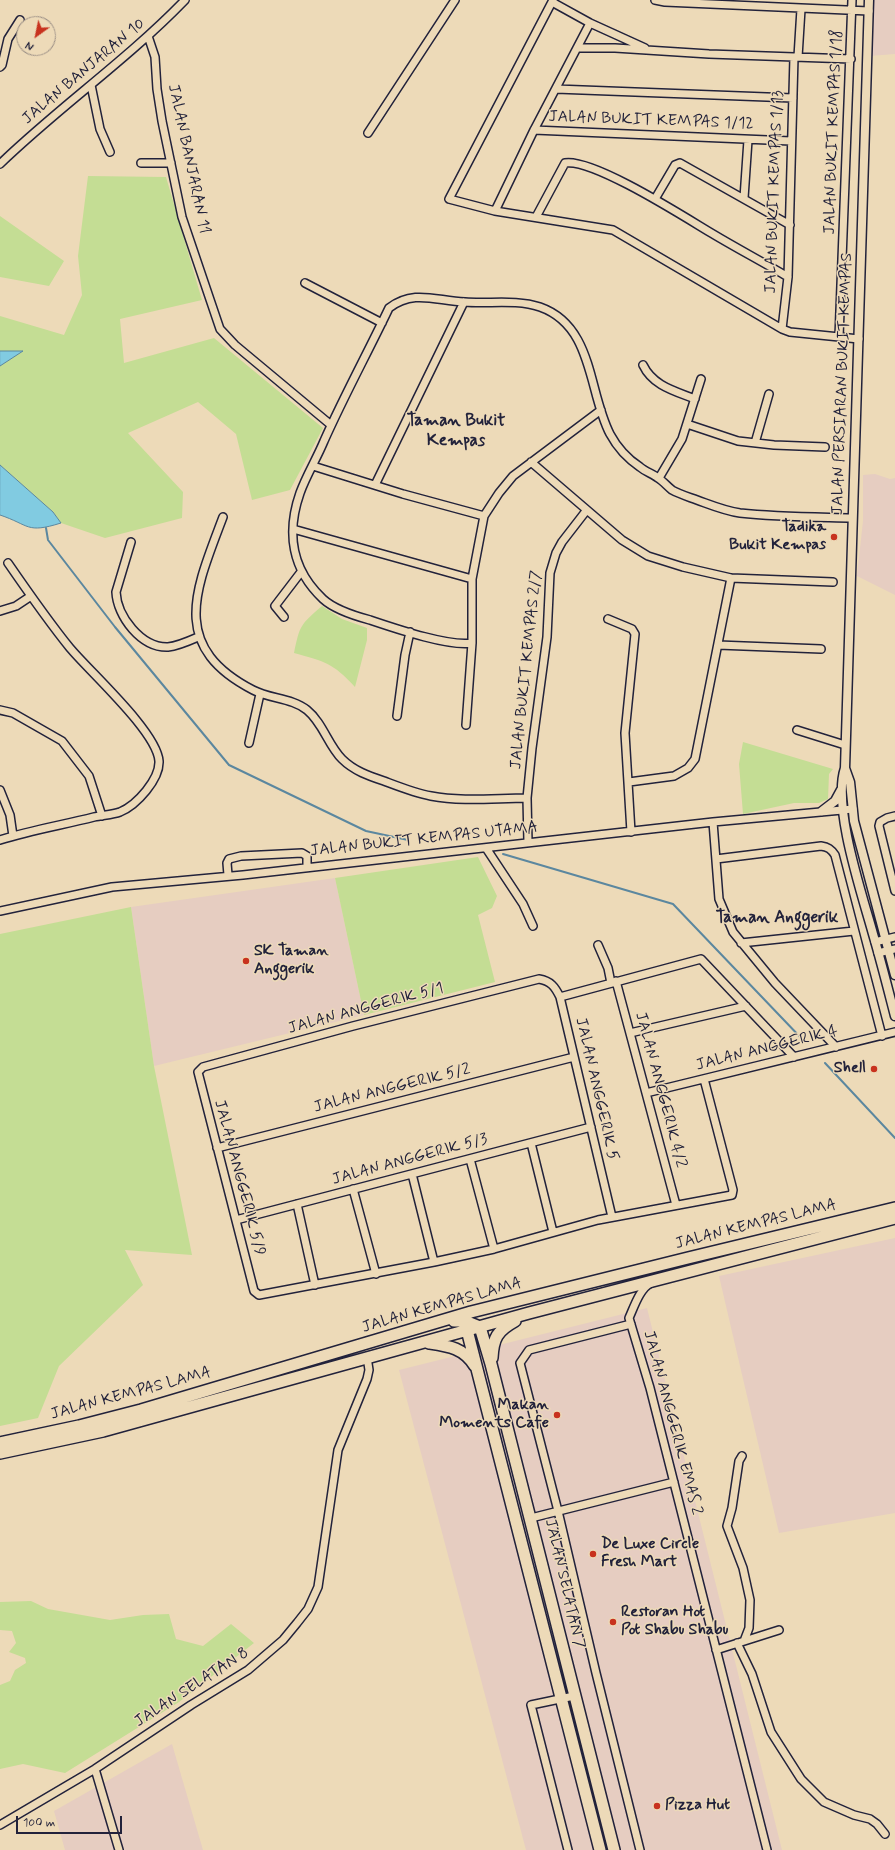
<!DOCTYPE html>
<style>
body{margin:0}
#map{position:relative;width:895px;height:1850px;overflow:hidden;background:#eddab8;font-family:Mynerve,sans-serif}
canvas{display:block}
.north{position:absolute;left:16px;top:16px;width:40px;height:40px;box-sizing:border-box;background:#eddab8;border:1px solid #9c9086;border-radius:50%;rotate:213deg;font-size:11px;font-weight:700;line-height:16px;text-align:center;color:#22223b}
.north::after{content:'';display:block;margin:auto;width:14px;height:18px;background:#c8321e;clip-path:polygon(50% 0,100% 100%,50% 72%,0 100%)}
.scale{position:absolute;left:16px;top:1816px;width:106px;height:18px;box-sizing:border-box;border:2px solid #22223b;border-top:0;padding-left:5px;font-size:12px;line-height:14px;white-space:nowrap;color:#22223b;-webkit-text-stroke:3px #eddab8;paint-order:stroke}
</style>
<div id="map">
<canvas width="895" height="1850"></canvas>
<div class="north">N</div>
<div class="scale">100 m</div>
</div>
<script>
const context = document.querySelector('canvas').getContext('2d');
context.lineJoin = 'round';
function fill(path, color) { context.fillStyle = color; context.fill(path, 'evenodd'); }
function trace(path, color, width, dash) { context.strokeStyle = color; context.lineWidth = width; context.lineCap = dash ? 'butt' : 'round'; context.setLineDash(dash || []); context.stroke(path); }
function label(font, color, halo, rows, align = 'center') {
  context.font = font + ' Mynerve,sans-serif'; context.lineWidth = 3; context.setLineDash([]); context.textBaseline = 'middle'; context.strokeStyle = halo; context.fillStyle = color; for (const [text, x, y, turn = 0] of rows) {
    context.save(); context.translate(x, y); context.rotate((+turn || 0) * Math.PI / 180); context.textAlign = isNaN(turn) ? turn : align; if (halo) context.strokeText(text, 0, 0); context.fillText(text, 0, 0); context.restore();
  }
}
fill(new Path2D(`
 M871,0H895V54L869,56Z
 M875,474L890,479L895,478V595L857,576L863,521V475Z
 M335,878L364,1015L154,1066L131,907Z
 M895,1238V1513L779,1533L719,1276Z
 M647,1308L782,1850H526L399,1370Z
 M172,1744L203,1850H65L54,1811Z`), '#e6cdc1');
fill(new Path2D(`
 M88,176L166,177L202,300L120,319L124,363L214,338L323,428L290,490L252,500L236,434L198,402L128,433L183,492L182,518L105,538L61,523L53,512L0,465V366L22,351H0V316L64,335L82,295L78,256Z
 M0,216L64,261L49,286L0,277Z
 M322,606L342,619L367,628V640L355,687C332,662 325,662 294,653C300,625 300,625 322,606Z
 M743,742L833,769L829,774L828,799L819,803H794L743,814L739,764Z
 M478,857L497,896L492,908L478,915L495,982L364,1015L335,878Z
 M131,907L154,1066L192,1255L125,1250L143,1285L59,1366L38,1418L0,1426V934Z
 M31,1601L48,1609L110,1620L143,1615L169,1614L176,1639L203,1646L231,1624L254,1643L179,1702L65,1773L23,1764L0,1769V1685L10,1681L15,1670L26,1663L25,1658L9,1652L16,1643L12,1631L0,1630V1602Z`), '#c4dd94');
const water = new Path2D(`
 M0,351H23L0,366Z
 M0,465L53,512L61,523C26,534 30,525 0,515Z`);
fill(water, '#81cbe1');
trace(water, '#5b879f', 1);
trace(new Path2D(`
 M46,528L48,540L115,627L229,765L366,831L408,840
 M503,854L673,904L803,1040
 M825,1063L895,1138`), '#5b879f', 2);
const minor = new Path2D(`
 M553,0L449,199L495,211L613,230L782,329L790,332L859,339
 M655,0L665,2L869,11
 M552,2L590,23L645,48
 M148,36L155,57L157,89L162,121L182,217L220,329L235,345L331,425
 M577,48H615L709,54L851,59
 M798,57L801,9
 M0,67L2,65L8,39L20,20
 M91,85L100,129L110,152
 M556,89L793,98
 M534,130L791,141
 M368,133L455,0
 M141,163H171
 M0,164C59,107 127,60 185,0
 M744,198L748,140
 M655,199L675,165L680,163L790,225
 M495,211L534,130L590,23
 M536,217L565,163C593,158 686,218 713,234C738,249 763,262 788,277
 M305,283L382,323
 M782,329L788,277L794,57
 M839,337L852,0
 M643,365C653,386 675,391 695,399
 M687,424L738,441L774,445L825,447
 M755,443L769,394
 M531,462L622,540L648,556L683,567L731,578L833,582
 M313,466L403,494L484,516
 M659,478L682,439L701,379
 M375,485L464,302
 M223,517C196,589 168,646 253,690C270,699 292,698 307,710C323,723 328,745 342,759C354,771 369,776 384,781C400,787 415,793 431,796C462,802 496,798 527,798
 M293,529L472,579
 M131,542L116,592C117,616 141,648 168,647C178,646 189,641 198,637
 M0,611L16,606L31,596
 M284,617L275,606L301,572
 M608,619L632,629L635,634L625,733L631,832
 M472,643C449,647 394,628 370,620C355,616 335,610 323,599C292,570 286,533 300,493C306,476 317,458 324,441C344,396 368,352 389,308C414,289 436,301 465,302C489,304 516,299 540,307C594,326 588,392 610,434C617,447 628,459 640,467C646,472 653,474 658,478C663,481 667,486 672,490C679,494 689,497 697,500C711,505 725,511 740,513C777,517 815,517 852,518
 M718,645L821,649
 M0,710L13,713L62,741L89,776L102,816
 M397,716L405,655L410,632
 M466,725L472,643V579L484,516L499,493L513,476L601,410
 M797,730L845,745
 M249,743L260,694
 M629,782L674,776L688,768L695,759L731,578
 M0,790L10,815L13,836
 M895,816L887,818L880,822L879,826L895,891
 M713,822L719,899L733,932L775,983L836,1047
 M0,840C31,830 63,825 94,817C102,815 112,815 120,812C137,805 160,779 159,761C157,732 91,673 70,648C48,621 28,592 8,563
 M528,842L527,798L532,748L547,637L550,573L556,553L562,542L586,511
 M486,848L523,904L533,926
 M716,859L821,846C828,847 831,849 835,855L882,1036
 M228,875L227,863L229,859L241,856L302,853L307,856V867
 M0,911L112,887L243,875L713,822L853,809
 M875,942L895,937
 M741,943L854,931
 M598,945L608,968L611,983
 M878,953L895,949
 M616,981L676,1205
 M560,997L701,959L794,1057
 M630,1033L746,1006
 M646,1093L895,1032
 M531,1143L553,1232
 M217,1148L574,1057
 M470,1159L494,1249
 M412,1174L434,1262
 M353,1189L376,1274
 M297,1204L315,1285
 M612,1217L560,997C555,987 551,981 539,979L353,1026L203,1067L198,1072L254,1291L259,1295L434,1262L494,1249L598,1220L732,1195L733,1190L704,1079
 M236,1220L591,1127
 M651,1283C640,1288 634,1307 629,1318L650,1388L767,1850
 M631,1324L529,1350L520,1363L558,1511L596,1673L640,1850
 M742,1456L739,1461L732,1508L727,1526L743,1568L750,1600L749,1628L744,1641
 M531,1518L674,1482
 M737,1643L752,1674L771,1732L801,1779L824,1802L854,1815L870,1819L877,1824L885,1834
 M716,1650L779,1630
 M95,1769L119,1850
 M0,1825L95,1769L191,1705L248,1670L283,1640L297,1623L308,1609L318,1587L338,1450L367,1379L369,1370L367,1357
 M568,1850L531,1705L574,1696`);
const tertiary = new Path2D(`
 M869,0L845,768C832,806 862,894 873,934C881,961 888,989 895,1016
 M845,768L850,782L854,821L895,975
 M822,811L835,801L841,790`);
const primary = new Path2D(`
 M454,1321H465L480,1327L491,1364L614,1850
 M471,1324L467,1330L600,1850
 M429,1343C449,1346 464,1348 475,1366
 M492,1358C493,1338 497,1331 515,1321
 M0,1443L79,1426L141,1410L471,1312L688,1258L895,1208
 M0,1453L103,1431L529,1313L895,1218`);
trace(minor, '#22223b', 10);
trace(tertiary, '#22223b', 11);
trace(primary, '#22223b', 14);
trace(minor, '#eddab8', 7);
trace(tertiary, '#eddab8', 8);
trace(primary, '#eddab8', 11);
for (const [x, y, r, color] of [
 [834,537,4,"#c8321e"],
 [246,961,4,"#c8321e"],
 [874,1069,4,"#c8321e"],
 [557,1415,4,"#c8321e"],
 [593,1554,4,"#c8321e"],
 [613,1622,4,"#c8321e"],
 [657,1806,4,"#c8321e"]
]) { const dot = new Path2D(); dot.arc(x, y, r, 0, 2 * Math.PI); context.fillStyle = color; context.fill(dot); trace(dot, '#eddab8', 1.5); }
label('16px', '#22223b', '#eddab8', [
 ["JALAN BANJARAN 10",84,72,-40],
 ["JALAN BUKIT KEMPAS 1/12",651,121,2],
 ["JALAN BUKIT KEMPAS 1/18",834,132,-88],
 ["JALAN BANJARAN 11",188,159,78],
 ["JALAN BUKIT KEMPAS 1/13",775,192,-88],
 ["JALAN PERSIARAN BUKIT KEMPAS",843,384,-88],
 ["JALAN BUKIT KEMPAS 2/7",527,670,-84],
 ["JALAN BUKIT KEMPAS UTAMA",424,840,-6],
 ["JALAN ANGGERIK 5/1",366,1009,-15],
 ["JALAN ANGGERIK 4",767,1049,-14],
 ["JALAN ANGGERIK 5/2",392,1089,-14],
 ["JALAN ANGGERIK 5",596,1089,77],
 ["JALAN ANGGERIK 4/2",660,1090,75],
 ["JALAN ANGGERIK 5/3",410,1160,-15],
 ["JALAN ANGGERIK 5/9",239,1178,75],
 ["JALAN KEMPAS LAMA",756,1225,-14],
 ["JALAN KEMPAS LAMA",442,1306,-16],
 ["JALAN KEMPAS LAMA",131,1394,-15],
 ["JALAN ANGGERIK EMAS 2",672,1423,75],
 ["JALAN SELATAN 7",564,1584,77],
 ["JALAN SELATAN 8",192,1688,-33]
]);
label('bold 16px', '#22223b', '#eddab8', [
 ["Tadika",826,528,"right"],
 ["Bukit Kempas",826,546,"right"],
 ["SK Taman",254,952],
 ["Anggerik",254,970],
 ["Shell",866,1069,"right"],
 ["Makan",549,1406,"right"],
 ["Moments Cafe",549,1424,"right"],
 ["De Luxe Circle",601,1545],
 ["Fresh Mart",601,1563],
 ["Restoran Hot",621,1613],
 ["Pot Shabu Shabu",621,1631],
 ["Pizza Hut",665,1806]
], 'left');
label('bold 17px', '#22223b', '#eddab8', [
 ["Taman Bukit",456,421],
 ["Kempas",456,441],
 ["Taman Anggerik",777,918]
]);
</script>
